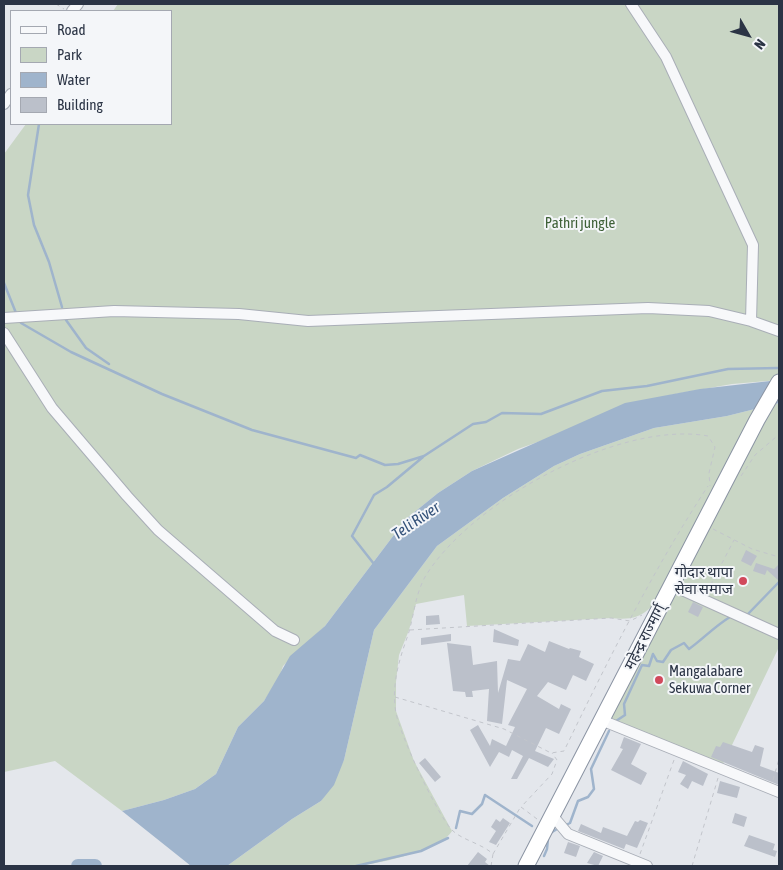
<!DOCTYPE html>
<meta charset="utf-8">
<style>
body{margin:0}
#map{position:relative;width:783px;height:870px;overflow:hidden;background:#e4e7ec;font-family:"Asap Condensed",sans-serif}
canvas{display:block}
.frame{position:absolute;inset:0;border:5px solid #2b3445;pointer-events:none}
.legend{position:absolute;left:10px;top:10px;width:162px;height:115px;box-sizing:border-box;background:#f4f6f9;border:1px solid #a4a8b1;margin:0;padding:6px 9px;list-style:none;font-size:15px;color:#2b3445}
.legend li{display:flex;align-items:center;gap:10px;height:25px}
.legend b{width:25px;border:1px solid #a4a8b1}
.north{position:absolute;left:723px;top:10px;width:50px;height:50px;-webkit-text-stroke:4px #f4f6f9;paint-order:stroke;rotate:128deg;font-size:14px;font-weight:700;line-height:20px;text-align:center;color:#2b3445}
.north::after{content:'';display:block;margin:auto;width:18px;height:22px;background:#2b3445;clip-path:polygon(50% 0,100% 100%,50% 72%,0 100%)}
</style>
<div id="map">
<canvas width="783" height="870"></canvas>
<div class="frame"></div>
<ul class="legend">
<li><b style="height:6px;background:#f7f8fa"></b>Road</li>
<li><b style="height:14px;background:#c9d6c5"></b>Park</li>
<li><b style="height:14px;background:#9fb4cc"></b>Water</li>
<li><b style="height:14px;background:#bbc0ca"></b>Building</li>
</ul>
<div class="north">N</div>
</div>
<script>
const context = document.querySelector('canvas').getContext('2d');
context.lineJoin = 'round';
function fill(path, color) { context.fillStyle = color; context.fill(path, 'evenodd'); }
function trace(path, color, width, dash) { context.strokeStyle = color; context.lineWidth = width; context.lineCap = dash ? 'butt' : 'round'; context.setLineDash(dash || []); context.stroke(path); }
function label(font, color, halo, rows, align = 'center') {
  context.font = font + ' "Asap Condensed","Noto Sans Devanagari",sans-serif'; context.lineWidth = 4; context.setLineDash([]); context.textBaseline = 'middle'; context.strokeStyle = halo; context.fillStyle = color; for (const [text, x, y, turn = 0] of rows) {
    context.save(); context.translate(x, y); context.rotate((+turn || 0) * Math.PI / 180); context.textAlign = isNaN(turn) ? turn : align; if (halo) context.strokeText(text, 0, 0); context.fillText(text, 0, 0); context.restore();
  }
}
fill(new Path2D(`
 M118,4H779V380L732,384L670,395L518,449L472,471L438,493L406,519L325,626L283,666L279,678L264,701L238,727L216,774L195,789L164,800L122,811L55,761L4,772V154L26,124H171V11H113Z
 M779,403V647L720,770L601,720L669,587C649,609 644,622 611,618L467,626L464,595L416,604L409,630L399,655L396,682V711L414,761L452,831C441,850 376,865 354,866C312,868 269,866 227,866L292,819L321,801L344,760L374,630L437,546L503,498L554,466L580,454L654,428L727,416Z`), '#c9d6c5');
fill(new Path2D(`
 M779,380V403L727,416L654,428L580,454L554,466L503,498L437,546L374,630L344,760L334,785L321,801L292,819L227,866H191L122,811L164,800L195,789L216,774L238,727L264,701L290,656L325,626L406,519L438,493L472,471L625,403L700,389Z`), '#9fb4cc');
trace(new Path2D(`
 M39,124L28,195L34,225L49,262L62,307
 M4,283L16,313
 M66,320L86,348L109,364
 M21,323L71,352L162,394L252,430L356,458L360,455L385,465L398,464L424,456L473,424L486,422L502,413L541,414L602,391L647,386L728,369L779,368
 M374,564L352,536L374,495L387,487L423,457
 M745,614L747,615L779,582
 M616,721L625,715L624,704L642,665L649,666L653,654L657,661L663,662L671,650L684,643L689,649C703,639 715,626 730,617
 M566,825L570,823L578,801L588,797L594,789L591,769L609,731
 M456,828L460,811L472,814L482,804L485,795L532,826
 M549,834L557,829
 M544,856L547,849L548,839
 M356,866L421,851L448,838`), '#9fb4cc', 2.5);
trace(new Path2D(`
 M78,866H95`), '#9fb4cc', 14);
fill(new Path2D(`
 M746,550L757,556L751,566L741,561Z
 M756,563L774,569L779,564V581L767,570L765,575L753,571Z
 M693,602L703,607L698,617L688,612Z
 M439,615L440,624L426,625V616Z
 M494,629L519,640L518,646L493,642Z
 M451,634V641L421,645V638Z
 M549,641L569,649L570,648L581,651L579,657L594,664L586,681L573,675L566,690L548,682L537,696L559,709L561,704L571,709L559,734L546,728L535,751L554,759L548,767L529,758L517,779H511L523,756L512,750L509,757L499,752L490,767L470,730L478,725L490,746L492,739L506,746L515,727L508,725L527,689L507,680L502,724L487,721L489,689L472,691L473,697H466L465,692L453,691L447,643L471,646L473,665L497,661L498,693L508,659L520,661L528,644L545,652Z
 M624,737L641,744L631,764L647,773L641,785L611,770L623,749L620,748Z
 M723,742L752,752L755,745L764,748L760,766L779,773V785L711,757L716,746L720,747Z
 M425,758L441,777L435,782L419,763Z
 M683,761L708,774L703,786L692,781L688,789L680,784L686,775L678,772Z
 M720,781L740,787L737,798L717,793Z
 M735,813L747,817L744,827L732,823Z
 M503,818L510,823L496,845L489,842L496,831L491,827L496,819L500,822Z
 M640,820L648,823L637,848L626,844L624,849L578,831L581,824L601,833L603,827L627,836L635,821L638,822Z
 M749,835L775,844L773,850L777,851L775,857L744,846Z
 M568,842L580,846L576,857L564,853Z
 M478,852L487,859L485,862L490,866H467Z
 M594,852L603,856L598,866L587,863Z`), '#bbc0ca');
const minor = new Path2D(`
 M631,4L666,57L753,245L751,321L779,331
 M72,11L78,4
 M4,104L11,94
 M4,318L114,311L239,314L308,321L648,308L709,311L751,321
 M4,333L52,408L127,496L158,530L275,631L294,640
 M671,585L779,634
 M601,720L779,792
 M552,815L568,834L647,866`);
const highway = new Path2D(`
 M526,866L757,420L779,382`);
trace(minor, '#a9aeb7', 12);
trace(highway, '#8b94a3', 17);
trace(new Path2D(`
 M56,4L64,9
 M741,476L755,455L776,437L779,436
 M713,529L752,549L779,557
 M707,592L734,540
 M410,630L611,618L630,621L642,615
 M395,697L504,729L551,753L564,751C608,660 653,570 708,486
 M773,780L779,759
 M537,819L521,807L552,774L557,760L552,753
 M493,854L520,808
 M640,854L674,760
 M491,866L493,854C481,843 461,840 451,829C436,812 400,735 396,713C391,686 399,660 408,635C414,616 415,595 425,577C470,502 620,420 708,436L715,447L709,473L710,486
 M692,866L718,778`), '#c2c5cb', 1, [4, 4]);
trace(minor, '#f7f8fa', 10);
trace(highway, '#fff', 15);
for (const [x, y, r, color] of [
 [743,581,5,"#d1495b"],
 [659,680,5,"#d1495b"]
]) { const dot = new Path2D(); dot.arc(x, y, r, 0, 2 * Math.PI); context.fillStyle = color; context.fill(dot); trace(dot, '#f4f6f9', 2); }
label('15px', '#3f6138', '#f4f6f9', [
 ["Pathri jungle",580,223]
]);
label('15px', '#2b3445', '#f4f6f9', [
 ["गोदार थापा",733,572],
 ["सेवा समाज",733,589],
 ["Mangalabare",669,671,"left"],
 ["Sekuwa Corner",669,688,"left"]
], 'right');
label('15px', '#2b3445', '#f4f6f9', [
 ["महेन्द्र राज्मार्ग्",645,637,-63]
]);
label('italic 16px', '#34527a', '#f4f6f9', [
 ["Teli River",416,521,-34]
]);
</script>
